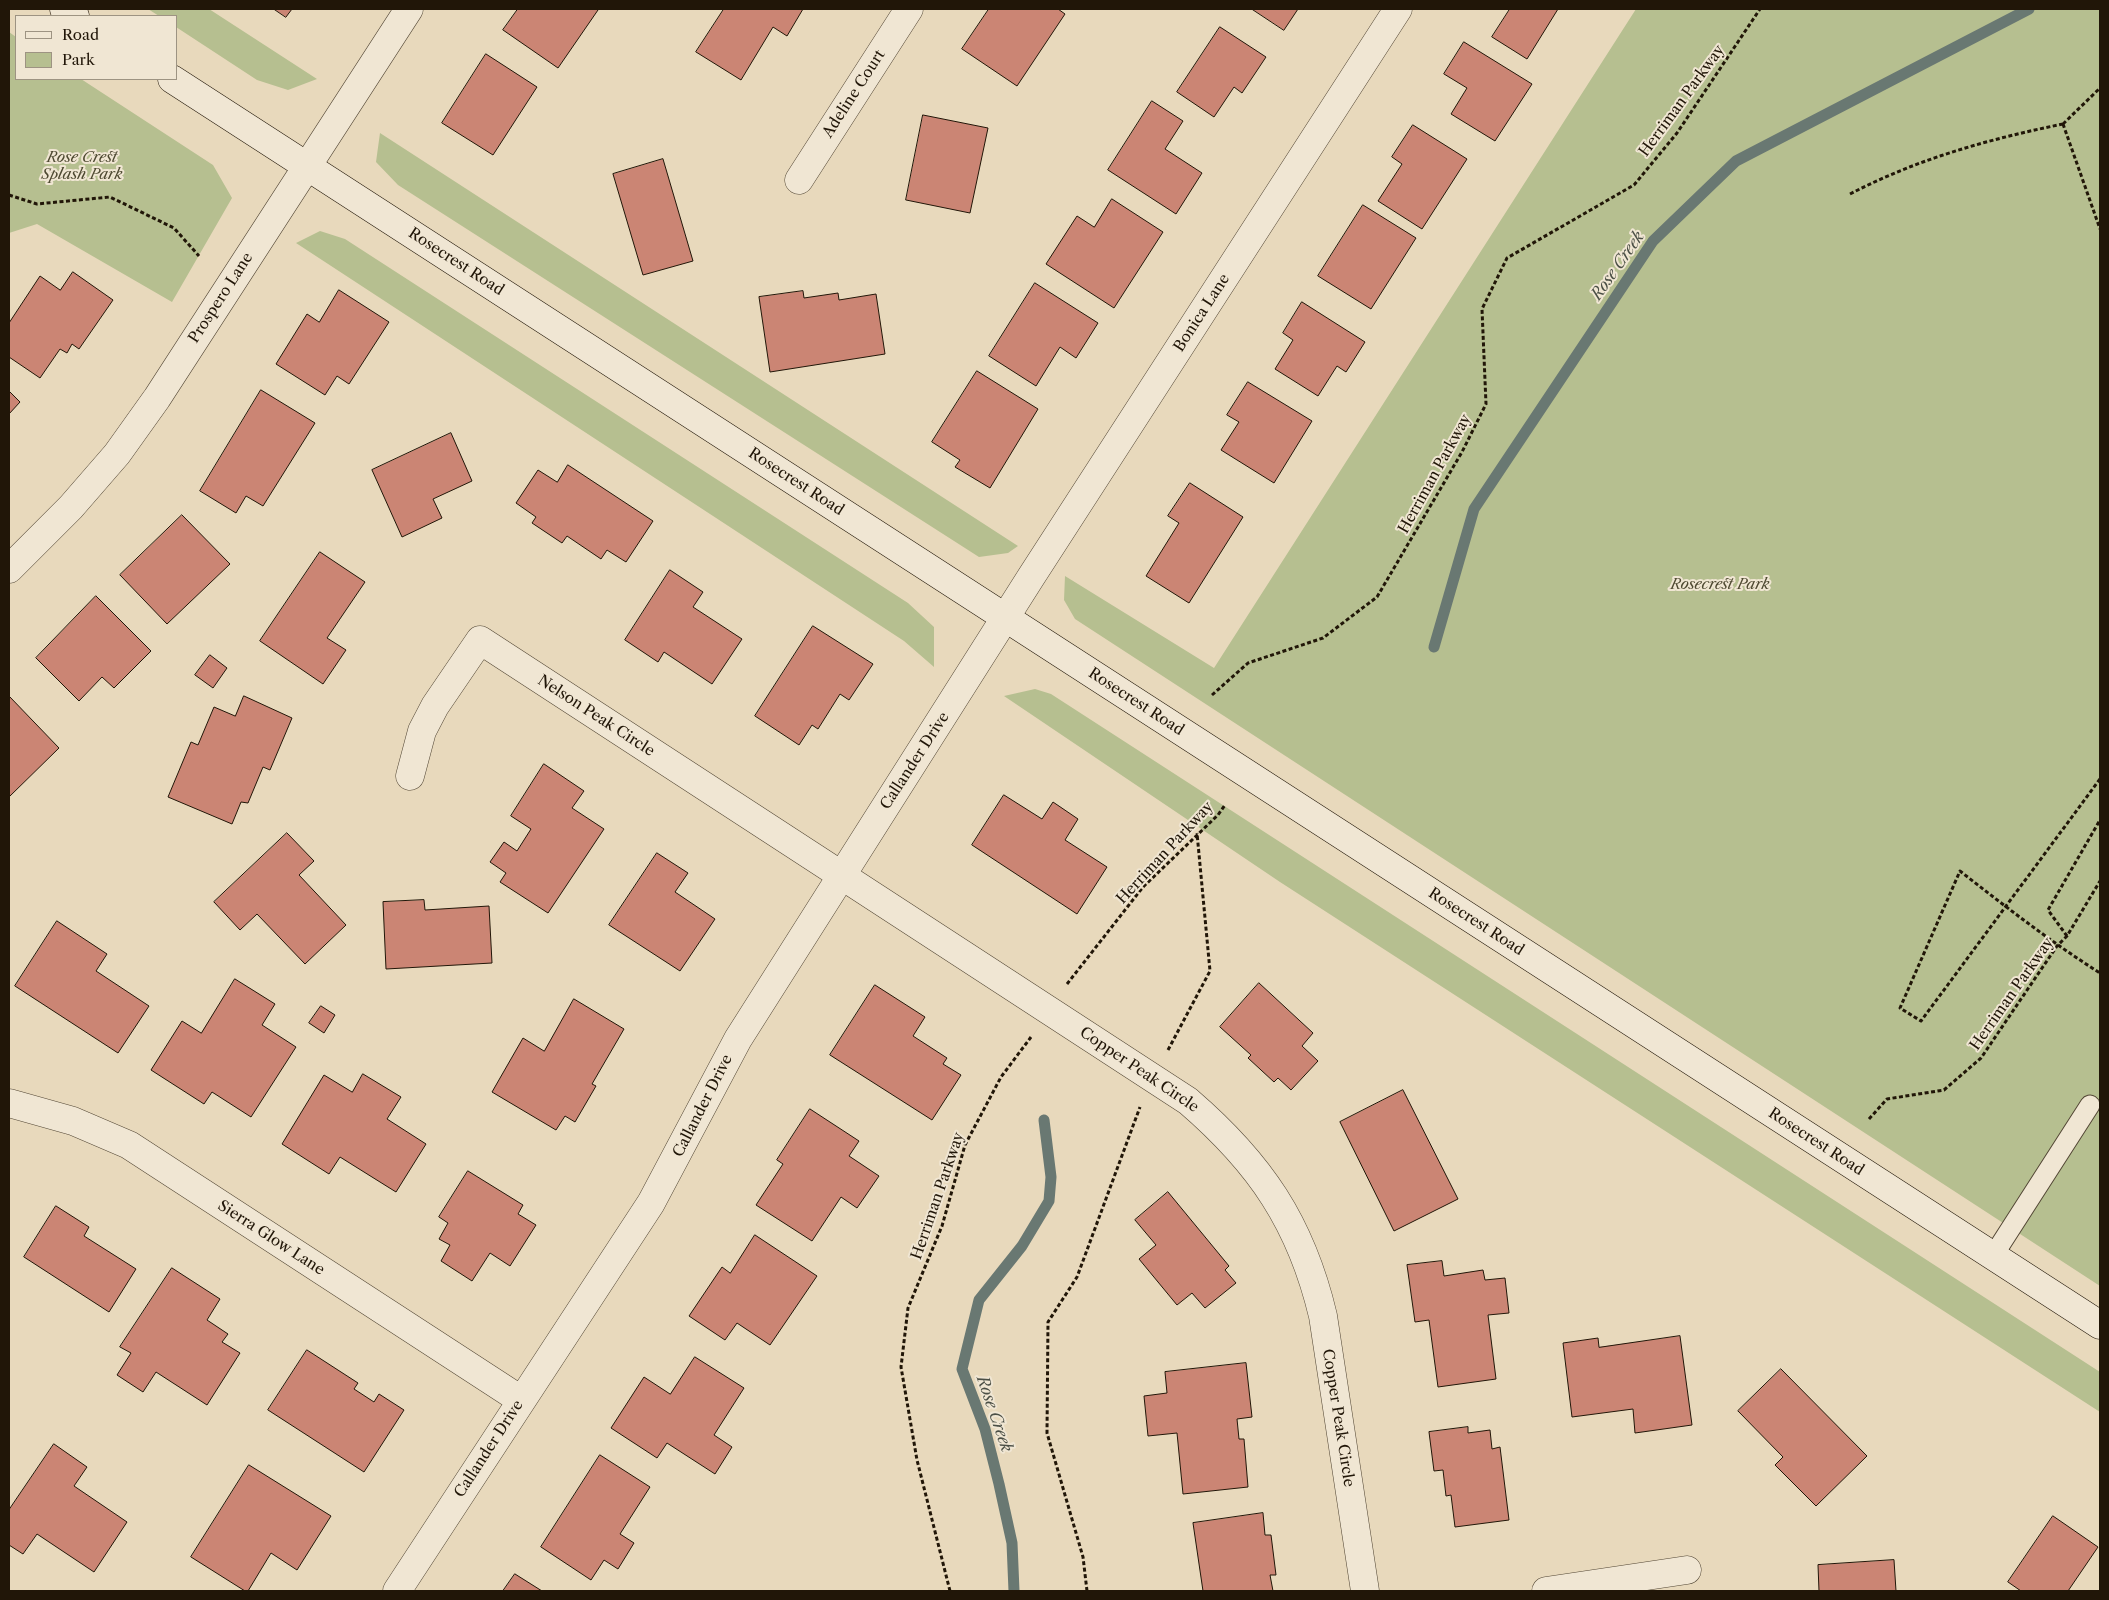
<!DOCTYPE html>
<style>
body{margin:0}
#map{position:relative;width:2109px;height:1600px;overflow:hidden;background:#e8d9bc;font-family:"Libre Caslon Text",serif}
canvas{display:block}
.frame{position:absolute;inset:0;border:10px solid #211608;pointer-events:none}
.legend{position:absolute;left:15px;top:15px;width:162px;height:65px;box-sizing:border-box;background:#f0e6d3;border:1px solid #9d9382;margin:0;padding:6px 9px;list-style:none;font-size:15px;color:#211608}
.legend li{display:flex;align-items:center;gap:10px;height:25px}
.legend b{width:25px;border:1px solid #9d9382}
</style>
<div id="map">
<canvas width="2109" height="1600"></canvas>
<div class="frame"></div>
<ul class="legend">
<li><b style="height:6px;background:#f0e6d3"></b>Road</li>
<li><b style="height:14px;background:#b6bf90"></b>Park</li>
</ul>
</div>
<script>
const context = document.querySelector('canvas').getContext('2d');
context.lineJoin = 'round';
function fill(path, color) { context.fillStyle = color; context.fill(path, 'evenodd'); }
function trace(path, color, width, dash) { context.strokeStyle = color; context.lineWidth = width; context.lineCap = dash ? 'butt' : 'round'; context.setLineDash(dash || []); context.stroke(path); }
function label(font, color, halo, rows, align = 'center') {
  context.font = font + ' "Libre Caslon Text",serif'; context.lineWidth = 4; context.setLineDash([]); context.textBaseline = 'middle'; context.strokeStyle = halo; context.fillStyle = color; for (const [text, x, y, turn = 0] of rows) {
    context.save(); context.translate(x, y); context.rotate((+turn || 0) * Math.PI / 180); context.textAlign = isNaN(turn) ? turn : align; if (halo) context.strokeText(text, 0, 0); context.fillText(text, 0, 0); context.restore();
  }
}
fill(new Path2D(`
 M148,9H209L317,79L288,90L257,80L176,27V16H159Z
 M1636,9H2100V1286L1075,619L1064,600L1065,576L1214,668Z
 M9,32L16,37V79H81L213,165L232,198L172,302L37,224L9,233Z
 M380,133L1018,546L1008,553L979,557L398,185L376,162Z
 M320,231L345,239L908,603L934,627V667L904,641L296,243Z
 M1035,689L1051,694L2100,1372V1412L1280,882L1004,696Z`), '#b6bf90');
trace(new Path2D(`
 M1434,647L1474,509L1653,241L1736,161L2029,9
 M1014,1591L1012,1543L999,1484L985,1429L962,1369L979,1300L1022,1246L1049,1201L1051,1177L1044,1120`), '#697872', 11);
const building = new Path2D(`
 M274,9H292L286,17Z
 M518,9H596L598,10L558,68L503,30Z
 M724,9H803L787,36L773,27L741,80L696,52Z
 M989,9H1058L1065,14L1017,86L962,49Z
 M1252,9H1298L1284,30Z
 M1510,9H1558L1527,59L1492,37Z
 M1220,27L1266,57L1242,93L1234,87L1214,117L1177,92Z
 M1464,42L1532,84L1495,141L1451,114L1467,88L1444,74Z
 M486,54L537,87L493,155L442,123Z
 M1152,101L1183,121L1165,149L1202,173L1176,214L1108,170Z
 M923,115L988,128L970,213L906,200Z
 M1413,125L1467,159L1422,229L1378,201L1402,164L1392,157Z
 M663,159L693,261L643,275L613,174Z
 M1112,199L1163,232L1114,308L1046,264L1077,216L1094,227Z
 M1363,205L1416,238L1371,309L1318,276Z
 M73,272L113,300L79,349L72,344L67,353L60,349L40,378L9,357V323L40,276L60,290Z
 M1035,283L1098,323L1076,358L1060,347L1036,386L989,356Z
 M339,290L389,322L349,384L337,376L325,395L276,364L307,314L319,322Z
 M803,291L804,298L838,293L839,300L876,294L885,354L770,372L759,297Z
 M1302,302L1365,342L1346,372L1337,366L1318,396L1275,369L1293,340L1283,333Z
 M977,371L1038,409L990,488L955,467L960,460L932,442Z
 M1248,382L1312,421L1274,483L1221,450L1239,422L1227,415Z
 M261,390L315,423L263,506L246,496L236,513L200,491Z
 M9,391L20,402L9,414Z
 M451,433L472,481L433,499L442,518L402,537L372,470Z
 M568,465L653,521L626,562L607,550L601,559L567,536L562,543L532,523L536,517L516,503L538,470L557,482Z
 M1190,483L1243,517L1189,603L1146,576L1179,523L1168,516Z
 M182,515L230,564L167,624L120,575Z
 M320,552L365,582L327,638L346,650L323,684L260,641Z
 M670,570L703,592L693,607L742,639L712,684L664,652L658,662L625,640Z
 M96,596L151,651L114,688L102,677L79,701L36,658Z
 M813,626L873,664L849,700L840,694L818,729L812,725L799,745L755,716Z
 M210,655L227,668L213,688L195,675Z
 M9,696L59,748L9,797Z
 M244,696L292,718L270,770L263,767L248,803L241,802L232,824L168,797L191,742L198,745L214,707L235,716Z
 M544,764L584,791L572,808L604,829L548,913L500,882L506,873L490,862L504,842L517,851L531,829L511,816Z
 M1004,795L1042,819L1053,802L1078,819L1065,840L1107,867L1077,914L972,845Z
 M287,833L314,861L299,875L346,925L305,964L257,914L240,930L214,902Z
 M657,853L688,873L675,892L715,919L680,971L609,925Z
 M424,900L425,910L489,906L492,963L386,969L383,902Z
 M57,921L107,954L96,971L149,1006L118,1053L15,986Z
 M235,979L275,1004L262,1025L296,1047L251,1117L212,1092L204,1104L151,1070L182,1021L201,1033Z
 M1259,983L1313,1033L1302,1046L1318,1061L1291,1090L1278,1078L1274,1082L1248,1058L1251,1055L1220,1027Z
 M875,985L925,1017L913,1036L947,1058L943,1064L961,1075L932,1120L830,1055Z
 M574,999L624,1029L592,1084L596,1086L575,1122L565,1116L556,1130L492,1092L523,1038L544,1051Z
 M321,1006L335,1015L324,1033L309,1023Z
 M363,1074L401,1097L387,1119L426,1144L396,1192L340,1157L329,1174L282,1144L324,1075L352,1092Z
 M1403,1090L1458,1199L1394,1231L1340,1122Z
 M810,1109L859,1141L849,1156L879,1176L857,1208L841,1197L812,1241L756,1205L783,1164L777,1160Z
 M468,1171L523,1205L518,1214L536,1225L510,1266L490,1253L472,1281L441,1261L450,1245L439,1239L448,1223L439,1217Z
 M1168,1192L1229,1266L1225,1270L1236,1283L1205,1308L1192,1293L1177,1305L1139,1259L1156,1245L1135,1220Z
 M56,1206L89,1227L84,1236L136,1269L109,1312L24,1257Z
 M755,1235L817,1276L770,1345L737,1323L725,1340L689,1316L722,1267L730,1273Z
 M1442,1261L1444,1276L1483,1270L1485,1280L1505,1278L1509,1313L1488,1315L1496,1379L1438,1387L1429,1320L1415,1322L1407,1265Z
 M172,1268L220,1299L207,1320L228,1334L222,1342L240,1353L207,1405L156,1372L143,1392L117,1375L131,1353L120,1347Z
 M1680,1336L1692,1425L1635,1433L1633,1409L1572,1417L1563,1343L1598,1338L1599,1347Z
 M307,1350L358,1383L354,1389L374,1402L379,1394L404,1410L364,1472L268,1410Z
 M695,1357L744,1388L714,1435L732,1447L715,1474L667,1443L657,1458L611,1428L644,1377L670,1394Z
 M1246,1363L1252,1417L1237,1419L1239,1439H1244L1248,1487L1183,1494L1177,1433L1148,1436L1144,1396L1167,1393L1165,1372Z
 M1781,1369L1867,1456L1816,1506L1775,1465L1783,1457L1738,1411Z
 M1468,1427V1433L1490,1430L1492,1449L1500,1447L1509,1520L1455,1527L1451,1495L1446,1496L1443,1470L1434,1471L1429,1432Z
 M54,1444L87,1467L74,1486L127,1522L94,1572L37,1534L23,1554L9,1545V1510Z
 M600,1455L650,1487L620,1534L634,1543L618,1569L604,1560L591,1580L541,1547Z
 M249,1465L331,1516L297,1570L271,1553L248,1591H245L191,1557Z
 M1263,1513L1265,1535H1271L1276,1575H1270L1273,1591H1203L1193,1523Z
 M2053,1516L2098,1547L2068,1591H2021L2008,1582Z
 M1894,1560L1896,1591H1819L1818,1565Z
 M515,1574L542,1591H503Z`);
fill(building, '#cb8574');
trace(building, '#211608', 1);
const lane = new Path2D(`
 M1993,1256L2090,1105`);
const street = new Path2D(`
 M799,180L909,9
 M9,569L71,507L117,454L157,398L409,9
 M410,776L422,731L435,706L480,640L1188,1101C1260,1163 1301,1223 1323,1316L1365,1591
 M9,1103L73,1121L129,1145L521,1400
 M397,1591L651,1203L738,1039L1031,577L1398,9
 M1546,1591L1687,1570`);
const secondary = new Path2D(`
 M64,9L75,16
 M172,79L2100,1325`);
trace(lane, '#534735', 21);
trace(street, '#534735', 29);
trace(secondary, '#211608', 29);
trace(new Path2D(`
 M2063,124L2100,229
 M2063,124L2100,88
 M1850,194C1917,159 1989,139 2063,124
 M9,195L37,204L110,197L174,228L199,256
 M1212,695L1248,663L1323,638L1377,597L1462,452L1486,404L1482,309L1507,258L1634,185L1677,133L1760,9
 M2100,779L1921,1021L1900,1008L1960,871C2006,907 2051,942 2100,973
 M2067,936L2048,910L2100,820
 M1067,984L1143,887L1218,815L1225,805
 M1168,1050L1210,971L1197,833
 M1869,1119L1887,1099L1944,1090L1981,1058L2057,946L2067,936L2100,881
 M950,1591L917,1460L901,1367L908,1308L942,1226L965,1145L1001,1077L1031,1037
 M1087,1591L1083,1557L1047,1433L1048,1322L1077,1277L1140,1107`), '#211608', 3, [4, 2.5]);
trace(lane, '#f0e6d3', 19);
trace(street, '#f0e6d3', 28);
trace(secondary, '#f0e6d3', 28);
label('15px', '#211608', '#f0e6d3', [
 ["Adeline Court",854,94,-57],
 ["Herriman Parkway",1682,101,-54],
 ["Rosecrest Road",456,262,33],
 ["Prospero Lane",221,298,-57],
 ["Bonica Lane",1202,313,-57],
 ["Herriman Parkway",1435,474,-61],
 ["Rosecrest Road",796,482,33],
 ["Rosecrest Road",1136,702,33],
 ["Nelson Peak Circle",596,716,33],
 ["Callander Drive",915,761,-57],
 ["Herriman Parkway",1165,853,-47],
 ["Rosecrest Road",1476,922,33],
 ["Herriman Parkway",2012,994,-55],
 ["Copper Peak Circle",1139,1070,34],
 ["Callander Drive",703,1106,-63],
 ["Rosecrest Road",1816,1142,33],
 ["Herriman Parkway",938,1196,-71],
 ["Sierra Glow Lane",271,1238,33],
 ["Copper Peak Circle",1338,1418,81],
 ["Callander Drive",489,1449,-57]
]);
label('italic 15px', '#4e4931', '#f0e6d3', [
 ["Rose Crest",82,158],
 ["Splash Park",82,175],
 ["Rosecrest Park",1720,585]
]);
label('italic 16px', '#4b4f46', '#f0e6d3', [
 ["Rose Creek",1618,266,-55],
 ["Rose Creek",994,1414,71]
]);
</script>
